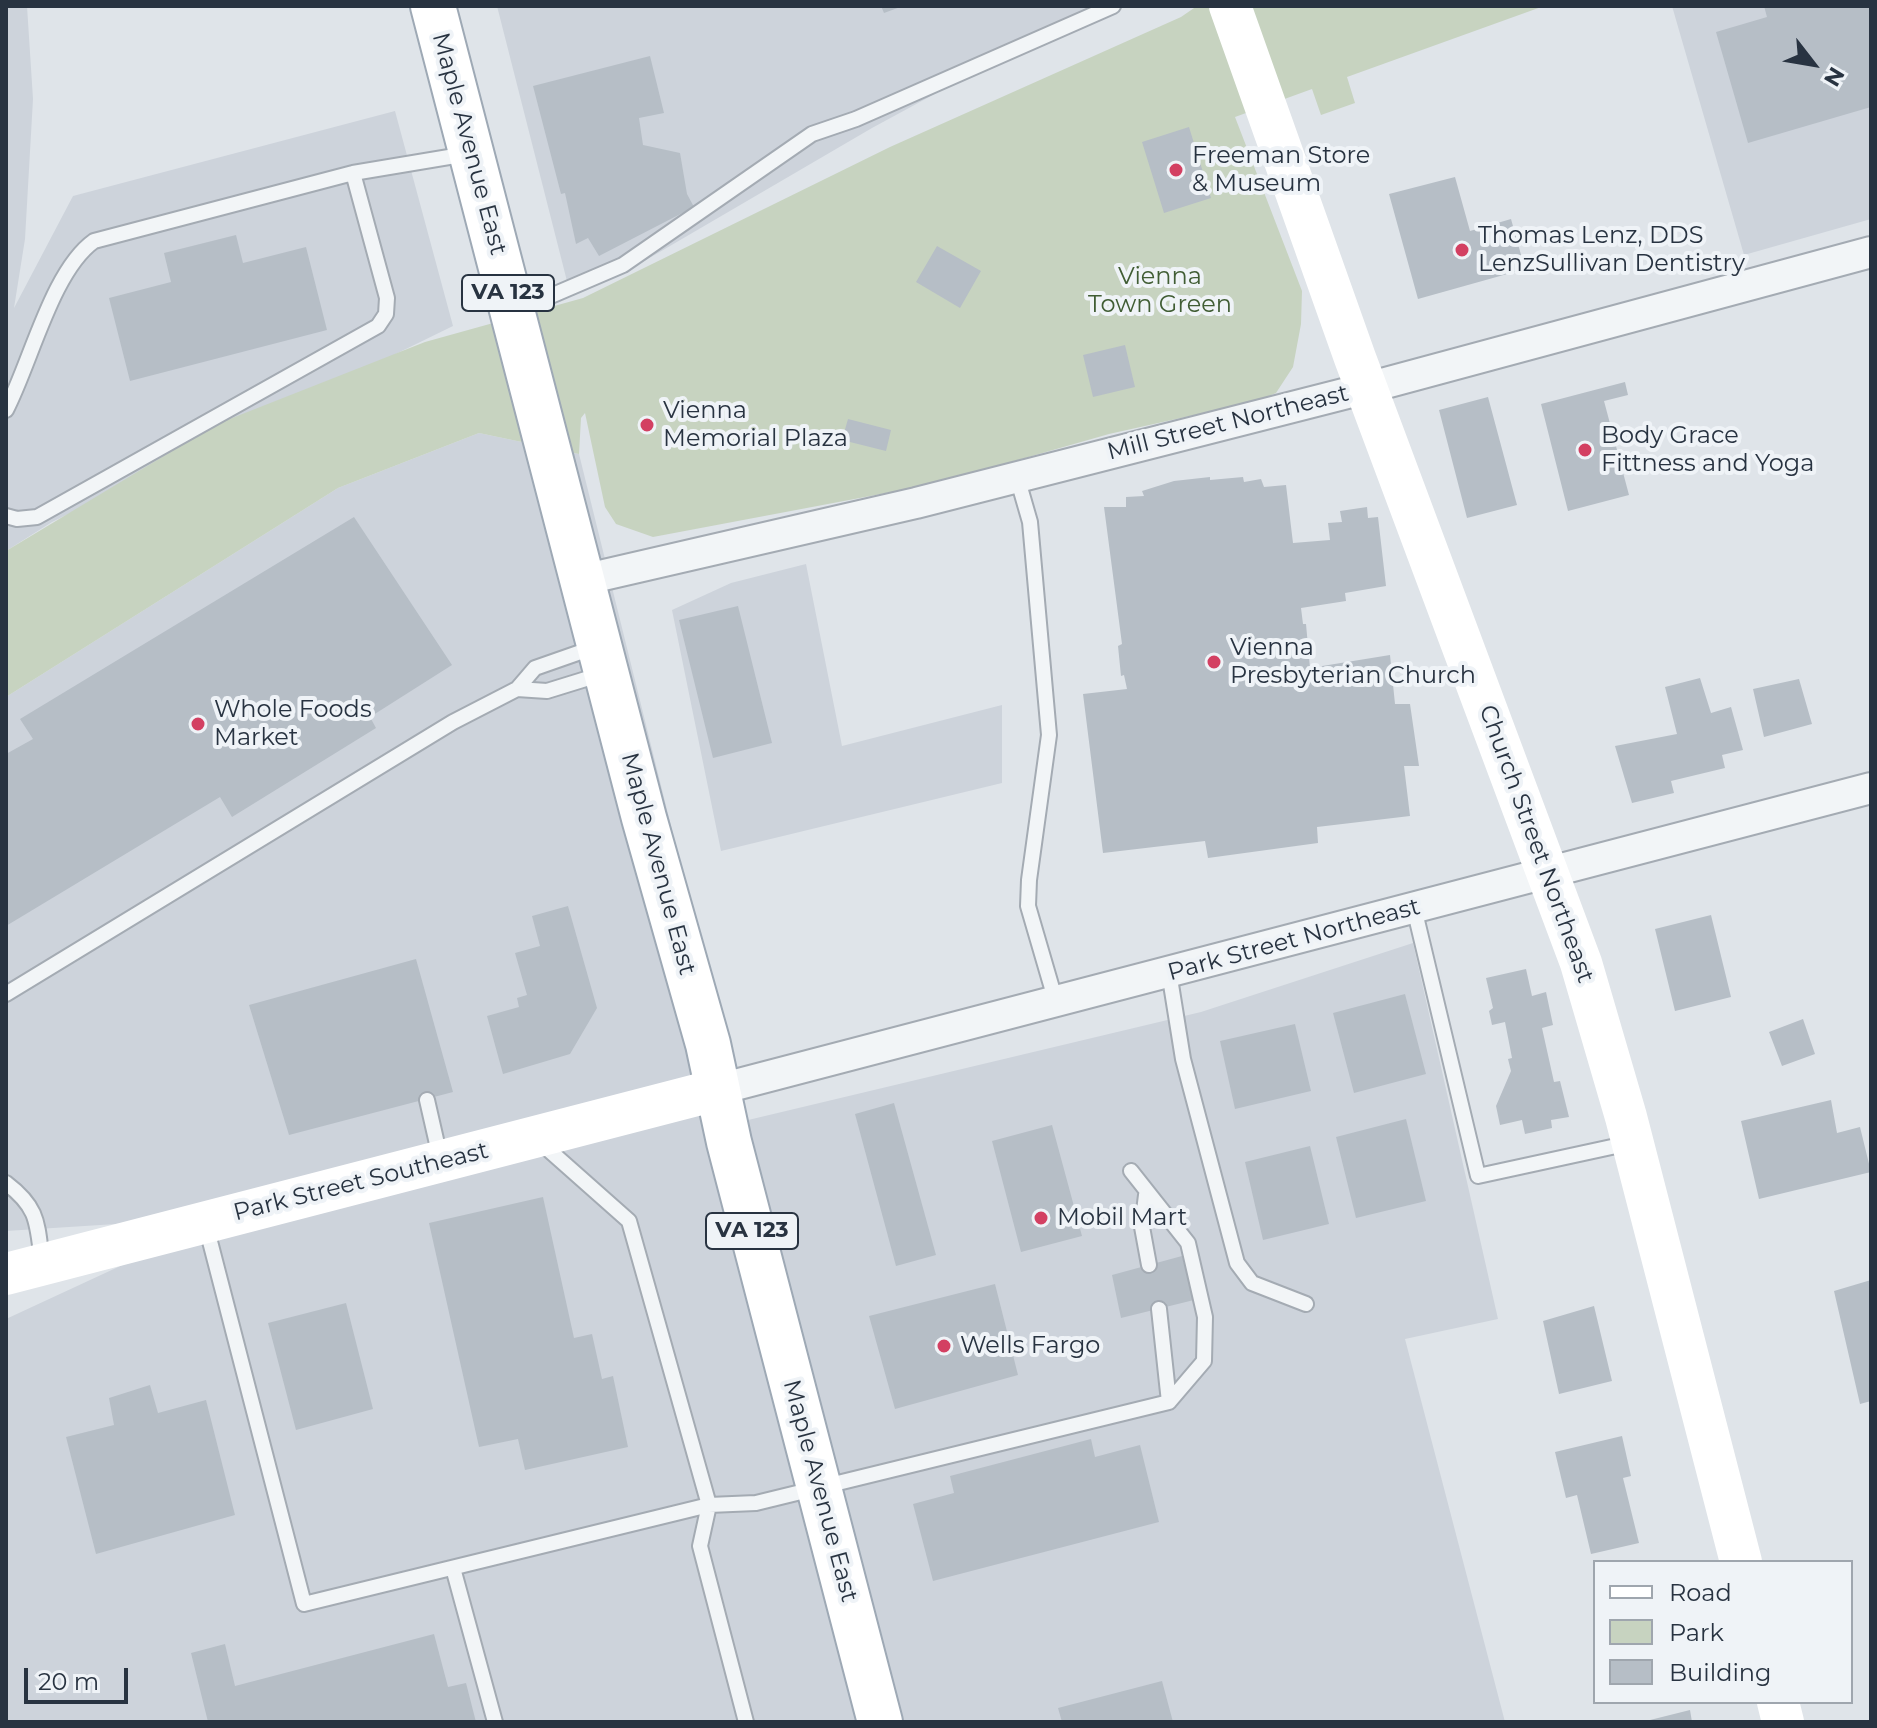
<!DOCTYPE html>
<style>
body{margin:0}
#map{position:relative;width:1877px;height:1728px;overflow:hidden;background:#dfe4e9;font-family:Montserrat,sans-serif}
canvas{display:block}
.frame{position:absolute;inset:0;border:8px solid #283341;pointer-events:none}
.legend{position:absolute;left:1593px;top:1560px;width:260px;height:144px;box-sizing:border-box;background:#eff3f7;border:2px solid #9fa6ae;margin:0;padding:10px 14px;list-style:none;font-size:24px;color:#283341}
.legend li{display:flex;align-items:center;gap:16px;height:40px}
.legend b{width:40px;border:2px solid #9fa6ae}
.north{position:absolute;left:1773px;top:24px;width:80px;height:80px;-webkit-text-stroke:6px #eff3f7;paint-order:stroke;rotate:121deg;font-size:22px;font-weight:700;line-height:32px;text-align:center;color:#283341}
.north::after{content:'';display:block;margin:auto;width:28px;height:36px;background:#283341;clip-path:polygon(50% 0,100% 100%,50% 72%,0 100%)}
.scale{position:absolute;left:24px;top:1668px;width:104px;height:36px;box-sizing:border-box;border:4px solid #283341;border-top:0;padding-left:10px;font-size:24px;line-height:28px;white-space:nowrap;color:#283341;-webkit-text-stroke:6px #eff3f7;paint-order:stroke}
</style>
<div id="map">
<canvas width="1877" height="1728"></canvas>
<div class="frame"></div>
<ul class="legend">
<li><b style="height:10px;background:#fff"></b>Road</li>
<li><b style="height:22px;background:#c7d3c0"></b>Park</li>
<li><b style="height:22px;background:#b6bec6"></b>Building</li>
</ul>
<div class="north">N</div>
<div class="scale">20 m</div>
</div>
<script>
const context = document.querySelector('canvas').getContext('2d');
context.lineJoin = 'round';
function fill(path, color) { context.fillStyle = color; context.fill(path, 'evenodd'); }
function trace(path, color, width, dash) { context.strokeStyle = color; context.lineWidth = width; context.lineCap = dash ? 'butt' : 'round'; context.setLineDash(dash || []); context.stroke(path); }
function label(font, color, halo, rows, align = 'center') {
  context.font = font + ' Montserrat,sans-serif'; context.lineWidth = 8; context.setLineDash([]); context.textBaseline = 'middle'; context.strokeStyle = halo; context.fillStyle = color; for (const [text, x, y, turn = 0] of rows) {
    context.save(); context.translate(x, y); context.rotate((+turn || 0) * Math.PI / 180); context.textAlign = isNaN(turn) ? turn : align; if (halo) context.strokeText(text, 0, 0); context.fillText(text, 0, 0); context.restore();
  }
}
fill(new Path2D(`
 M6,6H27L33,99L25,239L14,308L73,196L395,111L453,326L52,522L6,551Z
 M497,6H1097L872,128L622,274L570,293Z
 M1672,6H1871V219L1744,255Z
 M479,433L579,454L744,1121L1201,1012L1413,943L1498,1319L1405,1339L1505,1722H6V1319L226,1217L6,1231V697L338,488Z
 M806,564L842,746L1002,705V783L721,851L672,610L731,583Z`), '#cdd3db');
fill(new Path2D(`
 M1197,6H1544L1347,77L1355,103L1321,115L1312,89L1235,117L1302,291L1301,324L1293,367L1276,393L1257,401L1109,434L934,484L653,537L616,524L605,507L585,413L581,418L579,454L479,433L338,488L6,697V551L217,424L425,342L583,298L890,147L1181,17Z`), '#c7d3c0');
fill(new Path2D(`
 M881,6H903L884,13Z
 M1764,6H1871V107L1748,143L1716,32L1767,17Z
 M650,56L664,113L639,118L643,145L680,153L687,194L694,207L599,256L588,238L576,244L565,193L561,194L533,86Z
 M1189,127L1211,198L1164,213L1142,142Z
 M1455,177L1470,231L1511,219L1525,269L1418,299L1389,194Z
 M236,235L243,263L306,247L327,330L130,381L109,298L171,282L164,253Z
 M937,246L981,271L960,308L916,282Z
 M1125,345L1135,387L1093,397L1083,355Z
 M1625,382L1628,395L1604,401L1629,495L1568,511L1541,404Z
 M1488,397L1517,505L1467,518L1439,410Z
 M848,419L891,430L886,451L842,440Z
 M1210,477V480L1243,477L1244,482L1261,479L1264,487L1286,485L1293,543L1330,540L1328,523L1342,522L1340,511L1367,507L1368,518L1378,517L1386,586L1345,593L1346,601L1301,608L1303,624H1306L1310,668L1390,655L1395,704H1410L1419,766H1404L1410,816L1317,827L1318,843L1208,858L1205,841L1103,853L1083,694L1127,689L1124,675L1121,676L1118,646L1122,644L1104,507H1126V497L1144,496L1142,491L1174,481Z
 M354,517L452,665L370,717L376,728L232,817L220,797L6,926V754L33,739L20,719Z
 M738,606L772,743L713,758L679,620Z
 M1700,678L1711,713L1731,707L1743,750L1722,755L1725,768L1671,781L1674,793L1632,803L1615,746L1677,734L1665,687Z
 M1799,679L1812,724L1764,737L1753,689Z
 M568,906L597,1008L570,1054L503,1074L487,1016L519,1007L517,998L527,995L515,953L540,946L532,916Z
 M1711,915L1731,997L1675,1011L1655,929Z
 M416,959L453,1092L289,1135L249,1005Z
 M1526,969L1532,996L1546,992L1553,1025L1542,1028L1554,1082L1560,1081L1569,1117L1551,1120L1552,1128L1525,1134L1522,1120L1500,1125L1496,1106L1511,1071L1508,1059L1512,1058L1505,1022L1492,1025L1489,1011L1493,1008L1486,978Z
 M1405,994L1426,1074L1354,1093L1333,1013Z
 M1803,1019L1815,1054L1782,1066L1769,1032Z
 M1295,1024L1311,1091L1235,1109L1220,1041Z
 M1831,1100L1837,1133L1860,1127L1871,1172L1759,1199L1741,1121Z
 M894,1103L936,1255L896,1266L855,1114Z
 M1406,1119L1426,1201L1356,1218L1336,1137Z
 M1052,1125L1082,1236L1021,1252L992,1141Z
 M1310,1146L1329,1224L1263,1240L1245,1162Z
 M543,1197L574,1338L592,1334L602,1379L613,1376L628,1447L525,1470L518,1439L479,1447L429,1223Z
 M1182,1256L1194,1300L1121,1318L1112,1275Z
 M1871,1280V1401L1860,1404L1834,1291Z
 M995,1284L1018,1375L895,1409L869,1316Z
 M346,1303L373,1409L296,1430L268,1323Z
 M1594,1306L1612,1381L1559,1394L1543,1321Z
 M150,1385L158,1413L206,1400L235,1515L96,1554L66,1437L114,1425L109,1398Z
 M1622,1436L1631,1476L1623,1478L1639,1543L1591,1554L1577,1495L1566,1498L1555,1452Z
 M1091,1439L1095,1457L1140,1445L1159,1522L933,1581L913,1504L954,1493L950,1476Z
 M434,1634L448,1687L466,1683L476,1722H208L191,1653L225,1644L235,1686Z
 M1162,1681L1173,1722H1062L1058,1708Z
 M1690,1710L1692,1722H1646V1721Z`), '#b6bec6');
const lane = new Path2D(`
 M518,310L623,265L812,134L856,119L1113,6
 M6,410C31,362 52,271 94,241L353,173L467,154
 M1017,477L1030,522L1049,735L1029,880L1028,906L1056,1002
 M6,516L17,519L37,517L378,326L386,314L387,298L353,173
 M517,689L547,691L602,674
 M1414,908L1478,1176L1630,1143
 M1169,972L1183,1059L1237,1263L1252,1283L1306,1304
 M6,994L453,722L517,689L535,668L595,647
 M427,1100L440,1157
 M541,1143L629,1221L709,1505L700,1546L746,1722
 M6,1183C39,1208 37,1223 42,1262
 M1146,1195L1142,1227L1149,1265
 M206,1226L304,1604L709,1505L756,1503L1169,1402L1204,1361L1205,1317L1188,1243L1131,1171
 M1159,1309L1169,1402
 M453,1568L495,1722`);
const street = new Path2D(`
 M582,580L916,503L1367,388L1871,252
 M716,1090L1871,788`);
const primary = new Path2D(`
 M433,6L644,818L708,1044L729,1142L880,1722`);
trace(lane, '#a4abb3', 18);
trace(street, '#a4abb3', 34);
trace(primary, '#9ea9b5', 48);
trace(lane, '#f2f5f7', 14);
trace(street, '#f2f5f7', 30);
trace(new Path2D(`
 M1230,6L1355,358L1581,963L1626,1117L1741,1562
 M6,1274L716,1090
 M1778,1702L1783,1722`), '#fff', 42);
trace(primary, '#fff', 44);
for (const [x, y, r, color] of [
 [1176,170,8,"#d34062"],
 [1462,250,8,"#d34062"],
 [647,425,8,"#d34062"],
 [1585,450,8,"#d34062"],
 [1214,662,8,"#d34062"],
 [198,724,8,"#d34062"],
 [1041,1218,8,"#d34062"],
 [944,1346,8,"#d34062"]
]) { const dot = new Path2D(); dot.arc(x, y, r, 0, 2 * Math.PI); context.fillStyle = color; context.fill(dot); trace(dot, '#eff3f7', 3); }
for (const [x, y, w] of [
 [508,293,92],
 [752,1231,92]
]) { const box = new Path2D(); box.roundRect(x - w / 2, y - 18, w, 36, 6); context.fillStyle = '#eff3f7'; context.fill(box); trace(box, '#283341', 2); }
label('bold 22px', '#283341', null, [
 ["VA 123",508,293],
 ["VA 123",752,1231]
]);
label('24px', '#283341', '#eff3f7', [
 ["Maple Avenue East",469,144,75],
 ["Mill Street Northeast",1228,423,-14],
 ["Church Street Northeast",1536,844,70],
 ["Maple Avenue East",658,864,75],
 ["Park Street Northeast",1294,940,-15],
 ["Park Street Southeast",361,1182,-14],
 ["Maple Avenue East",820,1491,75]
]);
label('24px', '#283341', '#eff3f7', [
 ["Freeman Store",1192,156],
 ["& Museum",1192,184],
 ["Thomas Lenz, DDS",1478,236],
 ["LenzSullivan Dentistry",1478,264],
 ["Vienna",663,411],
 ["Memorial Plaza",663,439],
 ["Body Grace",1601,436],
 ["Fittness and Yoga",1601,464],
 ["Vienna",1230,648],
 ["Presbyterian Church",1230,676],
 ["Whole Foods",214,710],
 ["Market",214,738],
 ["Mobil Mart",1057,1218],
 ["Wells Fargo",960,1346]
], 'left');
label('24px', '#405d34', '#eff3f7', [
 ["Vienna",1160,277],
 ["Town Green",1160,305]
]);
</script>
